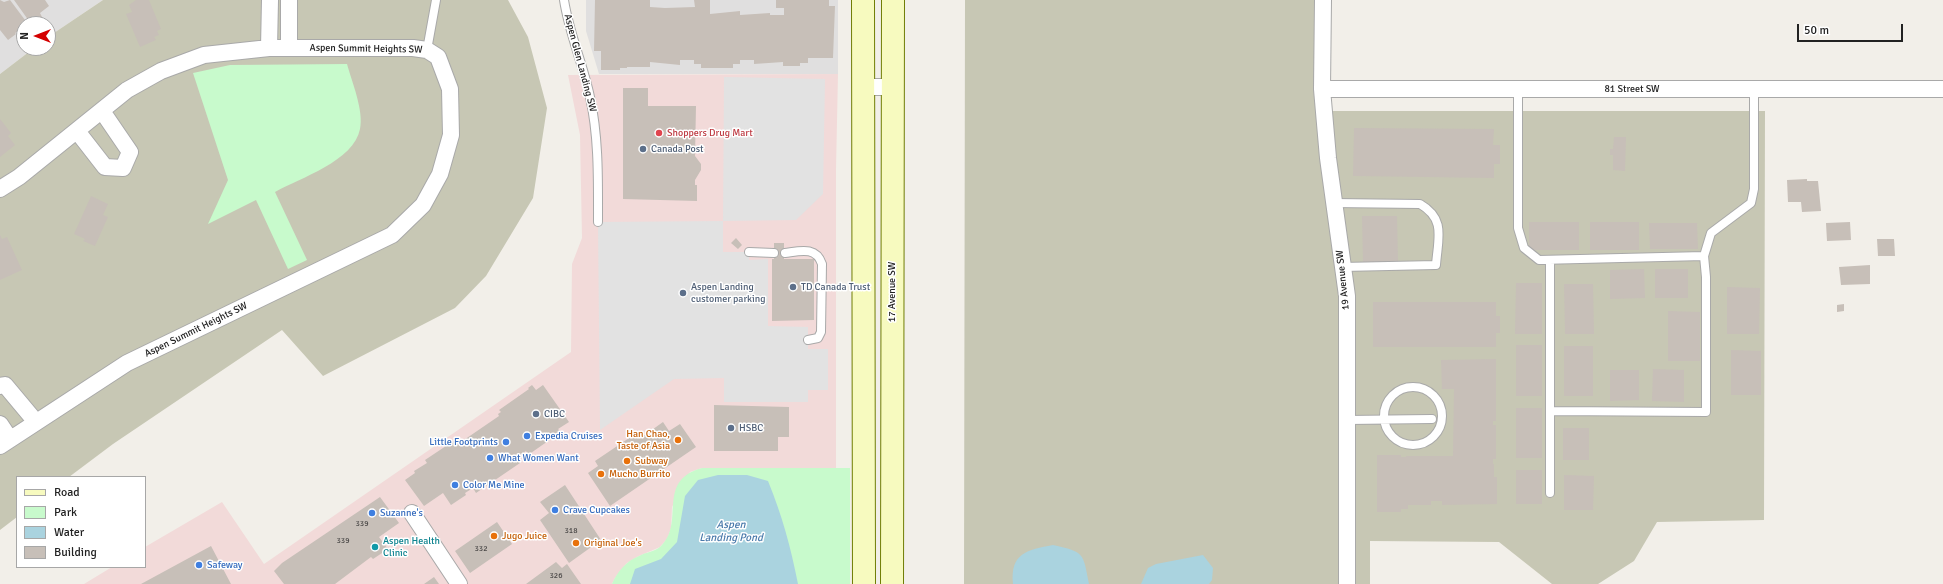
<!DOCTYPE html>
<style>
body{margin:0}
#map{position:relative;width:1943px;height:584px;overflow:hidden;background:#f2efe9;font-family:Signika,sans-serif}
canvas{display:block}
.legend{position:absolute;left:16px;top:476px;width:130px;height:92px;box-sizing:border-box;background:#fff;border:1px solid #a7a7a7;margin:0;padding:5px 7px;list-style:none;font-size:12px;color:#222}
.legend li{display:flex;align-items:center;gap:8px;height:20px}
.legend b{width:20px;border:1px solid #a7a7a7}
.north{position:absolute;left:16px;top:16px;width:40px;height:40px;box-sizing:border-box;background:#fff;border:1px solid #a7a7a7;border-radius:50%;rotate:270deg;font-size:11px;font-weight:700;line-height:16px;text-align:center;color:#222}
.north::after{content:'';display:block;margin:auto;width:14px;height:18px;background:#d40000;clip-path:polygon(50% 0,100% 100%,50% 72%,0 100%)}
.scale{position:absolute;left:1797px;top:24px;width:106px;height:18px;box-sizing:border-box;border:2px solid #222;border-top:0;padding-left:5px;font-size:12px;line-height:14px;white-space:nowrap;color:#222;-webkit-text-stroke:3px #fff;paint-order:stroke}
</style>
<div id="map">
<canvas width="1943" height="584"></canvas>
<ul class="legend">
<li><b style="height:5px;background:#f7fabf"></b>Road</li>
<li><b style="height:11px;background:#c8facc"></b>Park</li>
<li><b style="height:11px;background:#aad3df"></b>Water</li>
<li><b style="height:11px;background:#c7bfb8"></b>Building</li>
</ul>
<div class="north">N</div>
<div class="scale">50 m</div>
</div>
<script>
const context = document.querySelector('canvas').getContext('2d');
context.lineJoin = 'round';
function fill(path, color) { context.fillStyle = color; context.fill(path, 'evenodd'); }
function trace(path, color, width, dash) { context.strokeStyle = color; context.lineWidth = width; context.lineCap = dash ? 'butt' : 'round'; context.setLineDash(dash || []); context.stroke(path); }
function label(font, color, halo, rows, align = 'center') {
  context.font = font + ' Signika,sans-serif'; context.lineWidth = 3; context.setLineDash([]); context.textBaseline = 'middle'; context.strokeStyle = halo; context.fillStyle = color; for (const [text, x, y, turn = 0] of rows) {
    context.save(); context.translate(x, y); context.rotate((+turn || 0) * Math.PI / 180); context.textAlign = isNaN(turn) ? turn : align; if (halo) context.strokeText(text, 0, 0); context.fillText(text, 0, 0); context.restore();
  }
}
fill(new Path2D(`
 M0,0H103L48,37V24H24V48H34L0,74Z
 M586,0H838V74H599L586,31Z`), '#e0dfdf');
fill(new Path2D(`
 M838,74L836,169V468H702L690,472L672,507L671,529L667,539L660,547L639,556L627,563L615,578L612,584H84L112,567H145V547L222,502L264,564L571,352L572,264L582,238L580,135L568,75Z`), '#f2dad9');
fill(new Path2D(`
 M103,0H508L528,37L547,108L533,198L486,276L455,308L323,376L282,330L113,444L69,477H17V517L0,530V74L34,48H48V37Z
 M965,0H1329L1327,111H1765L1764,520L1657,522L1634,561L1598,584H1552L1499,542L1370,541V584H964Z`), '#c7c7b4');
fill(new Path2D(`
 M347,64C352,82 364,111 360,129C354,161 300,178 275,192L307,260L288,269L256,200L208,224L228,180L193,73L230,65Z
 M702,468H850V584H612C617,572 626,561 639,556C646,552 655,552 661,546C686,522 655,481 702,468Z`), '#c8facc');
fill(new Path2D(`
 M724,77L825,79L823,194L796,220L723,221V252H749V260L768,259V326L808,327V349H828V390H808V402H724V378L674,379L600,430L598,222L723,221Z`), '#e2e2e2');
fill(new Path2D(`
 M718,475H747L768,481C782,515 791,548 798,584H630L635,569L661,559L677,542L685,496L698,480Z
 M1053,545C1085,552 1083,553 1089,584H1013C1010,553 1027,550 1053,545Z
 M1203,555L1213,568L1212,580L1209,584H1141L1148,568L1156,564Z`), '#aad3df');
fill(new Path2D(`
 M0,0L4,2L10,0L28,24H24V28L15,33L16,34L8,40L0,30Z
 M14,0H45L49,6L40,13L42,17L33,23L31,20L29,21Z
 M136,0H149L161,29L157,31L159,35L154,37L156,40L140,47L126,14L132,12L129,5Z
 M595,0H650V7L665,8L695,7L694,0H710V14L740,11V15L770,13V15H784V8H776V0H829V6H835L833,58H808V63H800V66H783V62L754,64V60H740V64H733V68H701V64H694V60H680V65L650,62V67H627V68H620V70H601V51H594Z
 M623,88H648V106H696L695,156L701,164V170L695,180V185H697V201L623,199Z
 M0,119L11,133L8,136L15,145L0,157Z
 M1354,128L1494,129L1493,145H1500V164H1494V178L1353,176Z
 M1614,137H1626L1625,171L1613,170V155H1610V149H1613Z
 M1807,179V181H1818L1821,211L1802,212L1801,202H1788L1787,180Z
 M91,196L108,204L103,215L108,217L95,246L83,241L85,239L74,234Z
 M1362,216H1397L1398,262H1363Z
 M1529,222H1579V250H1529Z
 M1590,222H1639V250H1590Z
 M1850,222L1851,240L1827,241L1826,223Z
 M1649,223H1697L1698,249H1650Z
 M0,235L2,239L7,237L22,270L0,280Z
 M736,238L742,245L738,249L731,243Z
 M1877,239H1894L1895,256H1878Z
 M774,243H784V259H814V320L772,321V259H774Z
 M1870,265V284L1841,285L1839,267Z
 M1644,269L1645,298L1610,299V270Z
 M1655,269H1688V298H1655Z
 M1516,283H1542V334H1515Z
 M1564,284H1593L1594,334H1565Z
 M1727,287L1760,288L1759,334H1727Z
 M1373,302H1496V316H1500V333H1496V347H1373Z
 M1844,304V311L1837,312V305Z
 M1668,311L1700,312V361H1668Z
 M1516,345H1542V396H1516Z
 M1564,346H1593V396H1564Z
 M1731,350L1761,351V395H1731Z
 M1496,359V421H1493V425H1496V459H1493V464H1494V477H1497V504L1442,505V501H1431V505H1408V509H1401V512H1377V455H1401V457H1406V456H1453L1454,389H1442L1441,360Z
 M1653,369L1684,370V402L1652,401Z
 M1610,370H1639V400L1610,401Z
 M532,385L536,390L543,385L569,422L558,429L561,432L528,455L526,451L516,458L520,463L476,493L473,488L465,493L466,495L451,505L443,493L424,506L405,480L415,473L414,471L427,463L425,460L455,440L457,442L460,440L461,442L499,416L498,414L501,412L499,410L529,389L528,388Z
 M714,405L789,407V437H778V451H714Z
 M1516,408H1542V458H1516Z
 M663,422L669,431L680,424L696,447L610,506L588,473L598,466L595,461L638,432L642,437Z
 M1563,428H1589V460H1563Z
 M1516,470H1542V504H1516Z
 M1564,475L1594,476L1593,510H1564Z
 M565,485L601,540L569,563L540,520L549,513L540,502Z
 M380,497L399,523L379,537L388,549L373,559L371,557L335,584H284L274,571L282,563Z
 M497,522L512,544L470,573L455,551Z
 M211,546L231,584H141Z
 M556,562L562,568L567,564L581,584H526Z
 M434,577L439,584H424Z`), '#c7bfb8');
const lane = new Path2D(`
 M564,0C569,33 583,64 590,97C599,138 598,181 598,222
 M427,50L436,0
 M1518,89V228L1524,248L1539,260L1704,256L1711,233L1751,203L1754,189V88
 M1333,203L1420,204C1446,219 1438,238 1436,265L1342,267
 M749,252L774,253
 M785,253C800,251 816,246 822,264L821,332L818,338L808,340
 M1550,260V493
 M1384 416a29 29 0 1 1 58 0a29 29 0 1 1-58 0Z
 M1551,411L1706,412V277L1704,256
 M1347,420L1432,419`);
const street = new Path2D(`
 M289,0V48
 M1323,0L1322,89L1328,158L1347,296V584
 M269,48L270,0
 M863,87H892
 M1322,89H1943
 M77,131L105,167L123,168L130,152L102,111
 M0,189L19,177L127,90L161,71L204,55L269,48H413L427,50L438,57L450,89L451,135L440,174L423,205L392,235L127,363L0,446
 M0,386L5,385L36,422
 M0,424L10,439
 M412,513L459,584`);
const secondary = new Path2D(`
 M863,0L864,584
 M892,584L893,0`);
trace(lane, '#a9a9a9', 10);
trace(street, '#a9a9a9', 18);
trace(secondary, '#707d05', 24);
trace(lane, '#fff', 8);
trace(street, '#fff', 16);
trace(secondary, '#f7fabf', 22);
for (const [x, y, r, color] of [
 [659,133,4,"#e0444e"],
 [643,149,4,"#5c6f8a"],
 [793,287,4,"#5c6f8a"],
 [683,293,4,"#5c6f8a"],
 [536,414,4,"#5c6f8a"],
 [731,428,4,"#5c6f8a"],
 [527,436,4,"#3f7fe0"],
 [678,440,4,"#e8710a"],
 [506,442,4,"#3f7fe0"],
 [490,458,4,"#3f7fe0"],
 [627,461,4,"#e8710a"],
 [601,474,4,"#e8710a"],
 [455,485,4,"#3f7fe0"],
 [555,510,4,"#3f7fe0"],
 [372,513,4,"#3f7fe0"],
 [494,536,4,"#e8710a"],
 [576,543,4,"#e8710a"],
 [375,547,4,"#0f9aa8"],
 [199,565,4,"#3f7fe0"]
]) { const dot = new Path2D(); dot.arc(x, y, r, 0, 2 * Math.PI); context.fillStyle = color; context.fill(dot); trace(dot, '#fff', 1.5); }
label('8px', '#4b4948', null, [
 ["339",362,524],
 ["318",571,531],
 ["339",343,541],
 ["332",481,549],
 ["326",556,576]
]);
label('10px', '#222', '#fff', [
 ["Aspen Summit Heights SW",366,49,1],
 ["Aspen Glen Landing SW",580,63,75],
 ["81 Street SW",1632,89],
 ["19 Avenue SW",1343,280,-96],
 ["17 Avenue SW",892,292,-90],
 ["Aspen Summit Heights SW",196,330,-26]
]);
label('10px', '#be3a42', '#fff', [
 ["Shoppers Drug Mart",667,133]
], 'left');
label('10px', '#4e5e75', '#fff', [
 ["Canada Post",651,149],
 ["Aspen Landing",691,287],
 ["customer parking",691,299],
 ["TD Canada Trust",801,287],
 ["CIBC",544,414],
 ["HSBC",739,428]
], 'left');
label('10px', '#c56008', '#fff', [
 ["Han Chao,",670,434,"right"],
 ["Taste of Asia",670,446,"right"],
 ["Subway",635,461],
 ["Mucho Burrito",609,474],
 ["Jugo Juice",502,536],
 ["Original Joe's",584,543]
], 'left');
label('10px', '#366cbe', '#fff', [
 ["Expedia Cruises",535,436],
 ["Little Footprints",498,442,"right"],
 ["What Women Want",498,458],
 ["Color Me Mine",463,485],
 ["Crave Cupcakes",563,510],
 ["Suzanne's",380,513],
 ["Safeway",207,565]
], 'left');
label('10px', '#0d838f', '#fff', [
 ["Aspen Health",383,541],
 ["Clinic",383,553]
], 'left');
label('italic 11px', '#4a7aab', '#fff', [
 ["Aspen",731,525],
 ["Landing Pond",731,538]
]);
</script>
